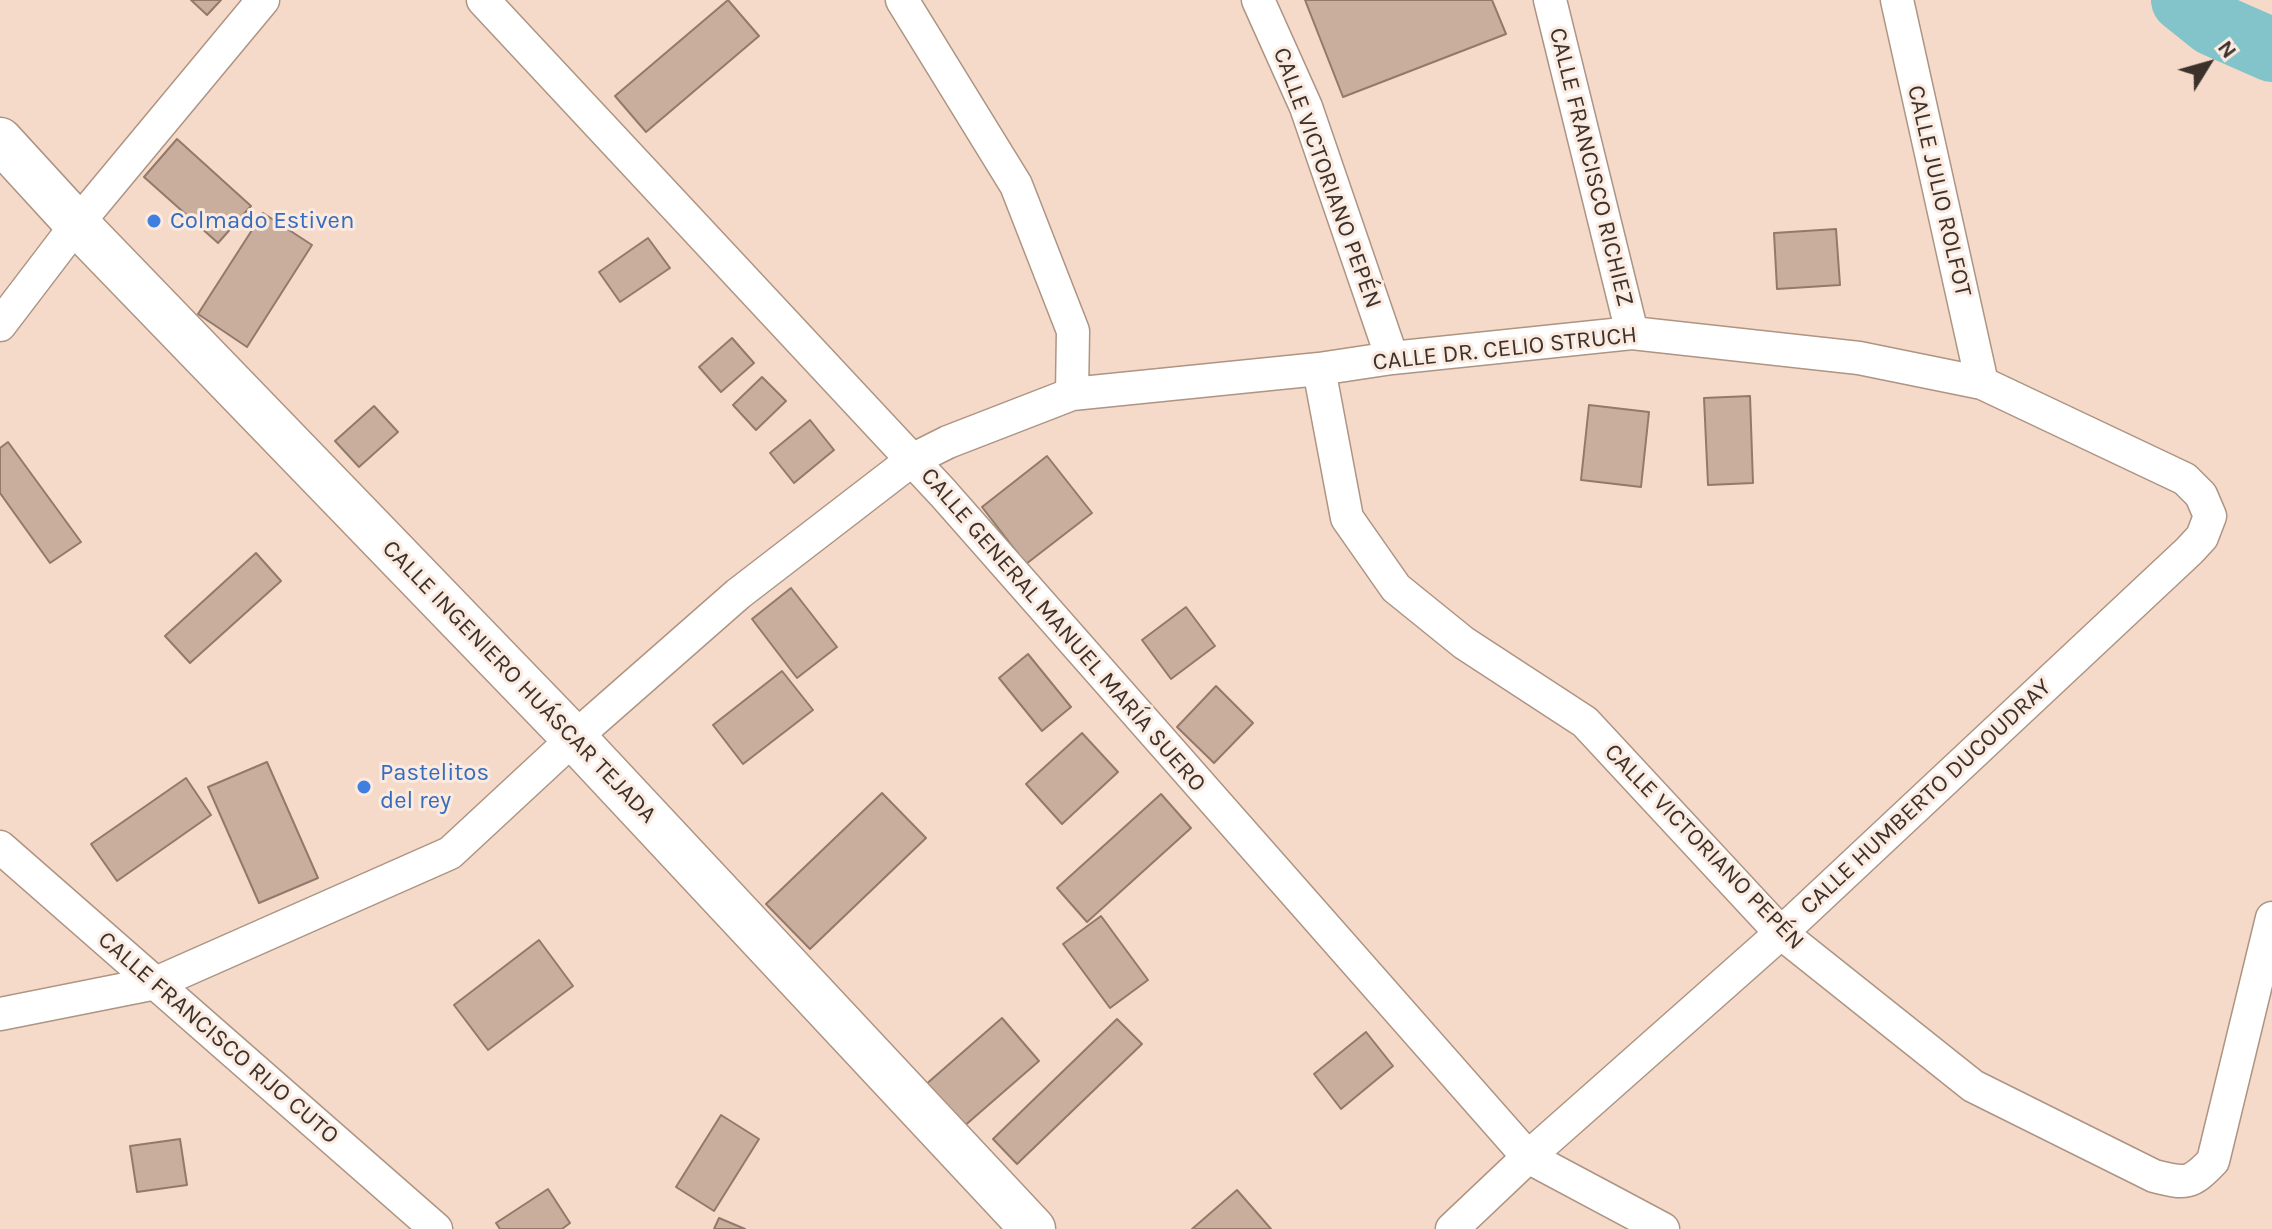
<!DOCTYPE html>
<meta charset="utf-8">
<style>
body{margin:0}
#map{position:relative;width:2272px;height:1229px;overflow:hidden;background:#f6dac9;font-family:Karla,sans-serif}
canvas{display:block}
.north{position:absolute;left:2168px;top:24px;width:80px;height:80px;-webkit-text-stroke:6px #fbeadf;paint-order:stroke;rotate:53deg;font-size:22px;font-weight:700;line-height:32px;text-align:center;color:#3c322b}
.north::after{content:'';display:block;margin:auto;width:28px;height:36px;background:#3c322b;clip-path:polygon(50% 0,100% 100%,50% 72%,0 100%)}
</style>
<div id="map">
<canvas width="2272" height="1229"></canvas>
<div class="north">N</div>
</div>
<script>
const context = document.querySelector('canvas').getContext('2d');
context.lineJoin = 'round';
function trace(path, color, width, dash) { context.strokeStyle = color; context.lineWidth = width; context.lineCap = dash ? 'butt' : 'round'; context.setLineDash(dash || []); context.stroke(path); }
function fill(path, color) { context.fillStyle = color; context.fill(path, 'evenodd'); }
function label(font, color, halo, rows, align = 'center') {
  context.font = font + ' Karla,sans-serif'; context.lineWidth = 6; context.setLineDash([]); context.textBaseline = 'middle'; context.strokeStyle = halo; context.fillStyle = color; for (const [text, x, y, turn = 0] of rows) {
    context.save(); context.translate(x, y); context.rotate((+turn || 0) * Math.PI / 180); context.textAlign = isNaN(turn) ? turn : align; if (halo) context.strokeText(text, 0, 0); context.fillText(text, 0, 0); context.restore();
  }
}
trace(new Path2D(`
 M2183,0L2213,24L2272,50`), '#83c3ca', 64);
const building = new Path2D(`
 M191,0H221L207,15Z
 M728,0L759,36L646,132L615,96Z
 M1305,0H1492L1506,34L1343,97Z
 M177,139L251,206L218,243L144,177Z
 M263,213L312,245L247,347L198,314Z
 M1836,229L1840,285L1777,289L1774,233Z
 M648,238L670,268L620,302L599,272Z
 M732,338L754,363L721,392L699,367Z
 M762,377L786,401L756,430L733,405Z
 M1750,396L1753,483L1708,485L1704,398Z
 M1589,405L1649,412L1641,487L1581,480Z
 M374,406L398,432L359,467L335,441Z
 M810,420L834,450L794,483L770,453Z
 M8,442L81,542L50,563L0,493V448Z
 M1047,456L1092,513L1026,564L982,507Z
 M256,553L281,581L190,663L165,636Z
 M791,588L837,647L797,678L752,619Z
 M1186,607L1215,646L1171,679L1142,640Z
 M1028,654L1071,707L1042,731L999,678Z
 M782,671L813,710L743,764L713,725Z
 M1216,686L1253,723L1214,763L1177,727Z
 M1082,733L1118,772L1062,824L1026,784Z
 M267,762L318,878L259,903L208,787Z
 M186,778L211,815L117,881L91,844Z
 M882,793L926,838L810,949L766,904Z
 M1161,794L1191,828L1087,922L1057,888Z
 M1101,916L1148,980L1110,1008L1063,944Z
 M539,940L573,986L488,1050L454,1005Z
 M1002,1018L1039,1061L962,1128L924,1086Z
 M1117,1019L1142,1044L1017,1164L993,1139Z
 M1366,1032L1393,1066L1341,1109L1314,1074Z
 M721,1115L759,1139L714,1211L676,1187Z
 M180,1139L187,1185L137,1192L130,1146Z
 M548,1189L570,1223L562,1229H500L496,1223Z
 M1237,1190L1271,1229H1192Z
 M719,1218L745,1229H714Z`);
fill(building, '#c9ae9d');
trace(building, '#927969', 2);
const minor = new Path2D(`
 M483,0L943,493L1528,1157L1663,1229
 M902,0L1016,185L1073,331L1072,394
 M1258,0L1306,107L1392,358
 M1550,0L1632,333
 M1897,0L1982,383
 M0,325L77,224L263,0
 M1319,369L1347,518L1396,588L1464,643L1585,722L1781,933L1973,1086L2154,1176C2186,1184 2190,1185 2213,1161L2272,918
 M0,847L436,1229
 M0,1014L156,983L450,853L574,738L738,594L912,460L948,442L1072,394L1319,369L1392,358L1632,333L1859,358L1982,383L2185,479L2201,495L2210,516L2202,537L2189,551L1781,933L1528,1157L1452,1229`);
const secondary = new Path2D(`
 M0,140L77,224L574,738L1033,1229`);
trace(minor, '#ad9483', 35);
trace(secondary, '#ad9483', 47);
trace(minor, '#fff', 32);
trace(secondary, '#fff', 44);
for (const [x, y, r, color] of [
 [154,221,8,"#3f7fe0"],
 [364,787,8,"#3f7fe0"]
]) { const dot = new Path2D(); dot.arc(x, y, r, 0, 2 * Math.PI); context.fillStyle = color; context.fill(dot); trace(dot, '#fbeadf', 3); }
label('24px', '#3c322b', '#fbeadf', [
 ["CALLE FRANCISCO RICHIEZ",1591,167,76],
 ["CALLE VICTORIANO PEPÉN",1327,178,70],
 ["CALLE JULIO ROLFOT",1939,191,77],
 ["CALLE DR. CELIO STRUCH",1505,349,-6],
 ["CALLE GENERAL MANUEL MARÍA SUERO",1063,630,49],
 ["CALLE INGENIERO HUÁSCAR TEJADA",519,682,46],
 ["CALLE HUMBERTO DUCOUDRAY",1926,797,-43],
 ["CALLE VICTORIANO PEPÉN",1704,847,46],
 ["CALLE FRANCISCO RIJO CUTO",218,1038,41]
]);
label('24px', '#366cbe', '#fbeadf', [
 ["Colmado Estiven",170,221],
 ["Pastelitos",380,773],
 ["del rey",380,801]
], 'left');
</script>
